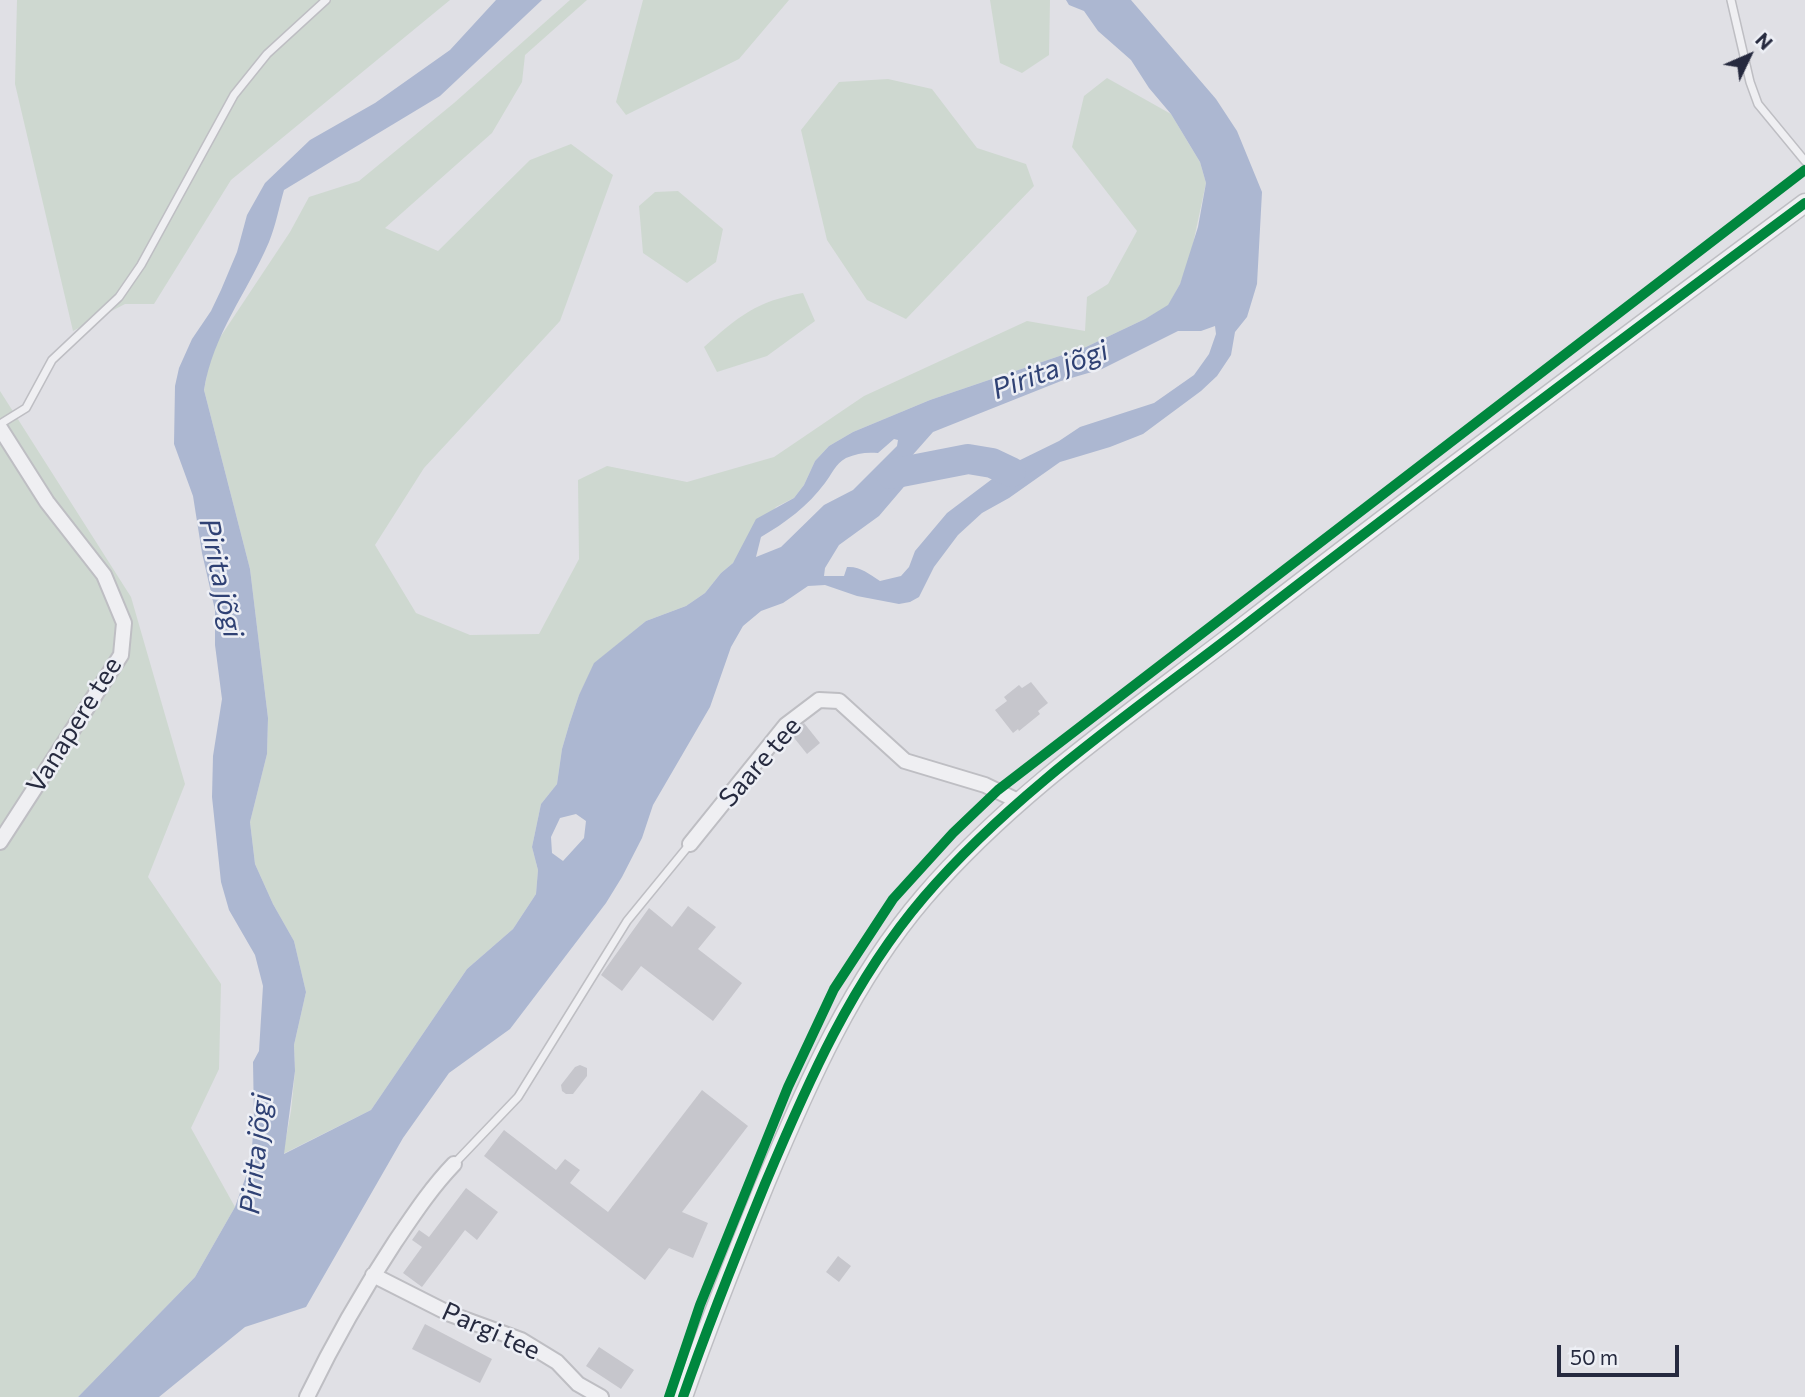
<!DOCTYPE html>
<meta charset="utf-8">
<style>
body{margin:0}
#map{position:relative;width:1805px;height:1397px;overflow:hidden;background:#e0e0e5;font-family:Commissioner,sans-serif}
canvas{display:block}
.north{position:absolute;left:1714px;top:21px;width:70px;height:70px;-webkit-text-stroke:5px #edeff5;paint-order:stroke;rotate:46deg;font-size:19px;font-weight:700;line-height:28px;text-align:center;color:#262a3f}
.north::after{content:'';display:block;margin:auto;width:24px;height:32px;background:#262a3f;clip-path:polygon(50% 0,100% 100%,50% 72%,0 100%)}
.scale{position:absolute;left:1557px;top:1345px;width:122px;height:32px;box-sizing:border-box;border:4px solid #262a3f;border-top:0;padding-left:9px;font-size:21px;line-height:24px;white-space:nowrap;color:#262a3f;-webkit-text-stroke:5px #edeff5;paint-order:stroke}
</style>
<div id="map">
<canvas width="1805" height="1397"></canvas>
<div class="north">N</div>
<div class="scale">50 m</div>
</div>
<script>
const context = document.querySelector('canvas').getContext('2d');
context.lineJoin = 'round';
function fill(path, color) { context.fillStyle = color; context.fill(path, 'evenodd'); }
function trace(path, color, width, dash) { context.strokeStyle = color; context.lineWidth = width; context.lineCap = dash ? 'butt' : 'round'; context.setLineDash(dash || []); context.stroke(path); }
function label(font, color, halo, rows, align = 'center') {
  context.font = font + ' Commissioner,sans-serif'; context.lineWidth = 5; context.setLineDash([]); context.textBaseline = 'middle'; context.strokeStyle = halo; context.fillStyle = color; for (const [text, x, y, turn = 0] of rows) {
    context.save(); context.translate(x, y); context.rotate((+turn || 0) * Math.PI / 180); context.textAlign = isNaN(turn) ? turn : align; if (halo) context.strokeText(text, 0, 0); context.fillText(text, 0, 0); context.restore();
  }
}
fill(new Path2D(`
 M17,0H450L231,180L154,304H125L73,331L15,84Z
 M570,0H587L525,55L522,82L492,133L385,228L438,251L530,160L571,144L613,175L560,321L424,468L375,545L416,613L470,635L539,634L579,559L578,480L607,466L687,482L774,457L864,396L1027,321L1085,331L1087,297L1108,284L1137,231L1072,147L1084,96L1107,78L1171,114L1200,162L1206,183L1190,258L1180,284L1168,306L1145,319L1086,347L930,400L853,432L829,446L815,461L804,485L794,498L776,507L733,563L721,573L705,593L686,606L646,621L595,663L579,695L569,725L562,749L557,784L541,804L532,847L538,870L536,894L513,929L467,969L371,1110L283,1154L291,1111L295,1071L294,1045L306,992L294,941L273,904L255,864L250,822L267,754L268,718L250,569L204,390L209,364L217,342L290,232L309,197L359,181L454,103Z
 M643,0H789L739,59L626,115L616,102Z
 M990,0H1050L1049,55L1022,73L1000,63Z
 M888,79L932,89L977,148L1026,164L1034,186L906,319L867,300L827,240L801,130L839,82Z
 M678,191L723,229L716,262L687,283L643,253L639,206L655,192Z
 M803,293L815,321L767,356L717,372L704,347C738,317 756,301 803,293Z
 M0,391L131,597L185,784L148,877L221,984L219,1069L191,1128L235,1207L195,1277L78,1397H0Z`), '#ced8d0');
fill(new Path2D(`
 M496,0H542L440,96L284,190C279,207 276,225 269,242C247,293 213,334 204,390L250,569L268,718L267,754L250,822L255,864L273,904L294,941L306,992L294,1045L295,1071L284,1154L371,1110L467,969L513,929L536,894L538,870L532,847L541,804L557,784L562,749L569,725L579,695L594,663L646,621L686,606L705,593L721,573L733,563L756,519L794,498L804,485L815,461L829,446L853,432L930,400L1086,347L1145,319L1168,305L1180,284L1198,227L1206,183L1200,162L1171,114L1149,88L1131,60L1098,31L1084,11L1069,5L1066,0H1131L1216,99L1237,131L1262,192L1257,284L1247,317L1235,332L1231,355L1217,376L1201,391L1143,434L1110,447L1060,462L1009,498L982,513L958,535L934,567L919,597L910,602L899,604L857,596L825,585L808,586L783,603L761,611L743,626L731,647L710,707L653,805L642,838L622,877L606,903L510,1029L449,1073L403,1138L306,1307L245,1327L159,1397H78L195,1277L235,1207L251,1162L254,1119L253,1062L259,1051L263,986L255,955L229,910L221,882L212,797L213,756L222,699L215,645V610L202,553L193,496L174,444L175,386L179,368L192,339L211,311L221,290L237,252L247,215L265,183L310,140L375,103L450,50ZM1215,326L1216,334L1209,354L1194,375L1154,403L1080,427L1059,441L1012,464L947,513L915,551L909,567L901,576L880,581C869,574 860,566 847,567L844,576H824L825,568L839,545L879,516L908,482L910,458L933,432L1061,381L1102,369L1178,331H1201ZM894,439L898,440L897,446L853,490L824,505L781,547L756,557L761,537C785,523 808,506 825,483C832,474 835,464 846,458C857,453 867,452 878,453ZM576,814L586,821L584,838L563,861L552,853L551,837L560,818Z`), '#acb7d1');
trace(new Path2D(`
 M891,474L968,459L992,463L1011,472`), '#acb7d1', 30);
fill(new Path2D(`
 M1031,682L1048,703L1038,711L1040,714L1019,731L1018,729L1013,733L995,710L1007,701L1004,697L1019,685L1022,688Z
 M804,723L820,743L807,754L791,734Z
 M688,906L716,927L698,949L742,983L713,1021L641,966L622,991L601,975L649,908L672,927Z
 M580,1065L587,1068V1076L573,1094H566L562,1091L561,1085L575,1067Z
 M702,1090L748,1126L682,1212L708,1223L693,1258L669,1248L645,1280L484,1156L504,1130L556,1170L565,1159L580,1170L570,1183L608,1212Z
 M466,1188L498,1212L477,1240L465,1230L422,1287L403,1273L422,1247L412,1240L419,1230L429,1237Z
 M838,1256L851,1266L839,1282L826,1272Z
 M425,1324L492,1359L480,1383L412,1349Z
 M599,1347L634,1370L621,1389L586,1366Z`), '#c6c6cc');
const service = new Path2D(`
 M1731,0L1750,82L1758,104L1805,161
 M0,424L26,408L52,360L119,297L141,265L234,95L267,54L326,0
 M454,1164L518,1097L627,921L690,844`);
const minor = new Path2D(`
 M0,428L47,502L104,575L124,623L121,655L0,842
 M690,844L786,725L819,700L839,701L905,761L985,785L1020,802
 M373,1275L450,1314L521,1340L557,1362L578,1384L601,1397
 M307,1397C333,1343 362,1292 395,1242C414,1214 431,1188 454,1164`);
const tertiary = new Path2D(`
 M683,1397C708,1325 736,1255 765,1184C807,1084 852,981 924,897C1013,793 1131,713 1239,630C1426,485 1615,344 1805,203`);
trace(service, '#bebec3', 10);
trace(minor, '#bebec3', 18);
trace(tertiary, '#bebec3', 21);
trace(service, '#efeff2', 7);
trace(minor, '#efeff2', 14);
trace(tertiary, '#efeff2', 18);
trace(new Path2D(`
 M669,1397L700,1305L788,1087L834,989L893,899L953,833L998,790L1805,170
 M683,1397C708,1325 736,1255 765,1184C807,1084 852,981 924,897C1013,793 1131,713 1239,630C1426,485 1615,344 1805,203`), '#00873e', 10);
label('26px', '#262a3f', '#edeff5', [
 ["Vanapere tee",74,725,-58],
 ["Saare tee",760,762,-49],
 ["Pargi tee",491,1331,24]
]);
label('italic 28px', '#2f4174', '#edeff5', [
 ["Pirita jõgi",1050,370,-20],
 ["Pirita jõgi",221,578,78],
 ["Pirita jõgi",256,1154,-84]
]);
</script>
